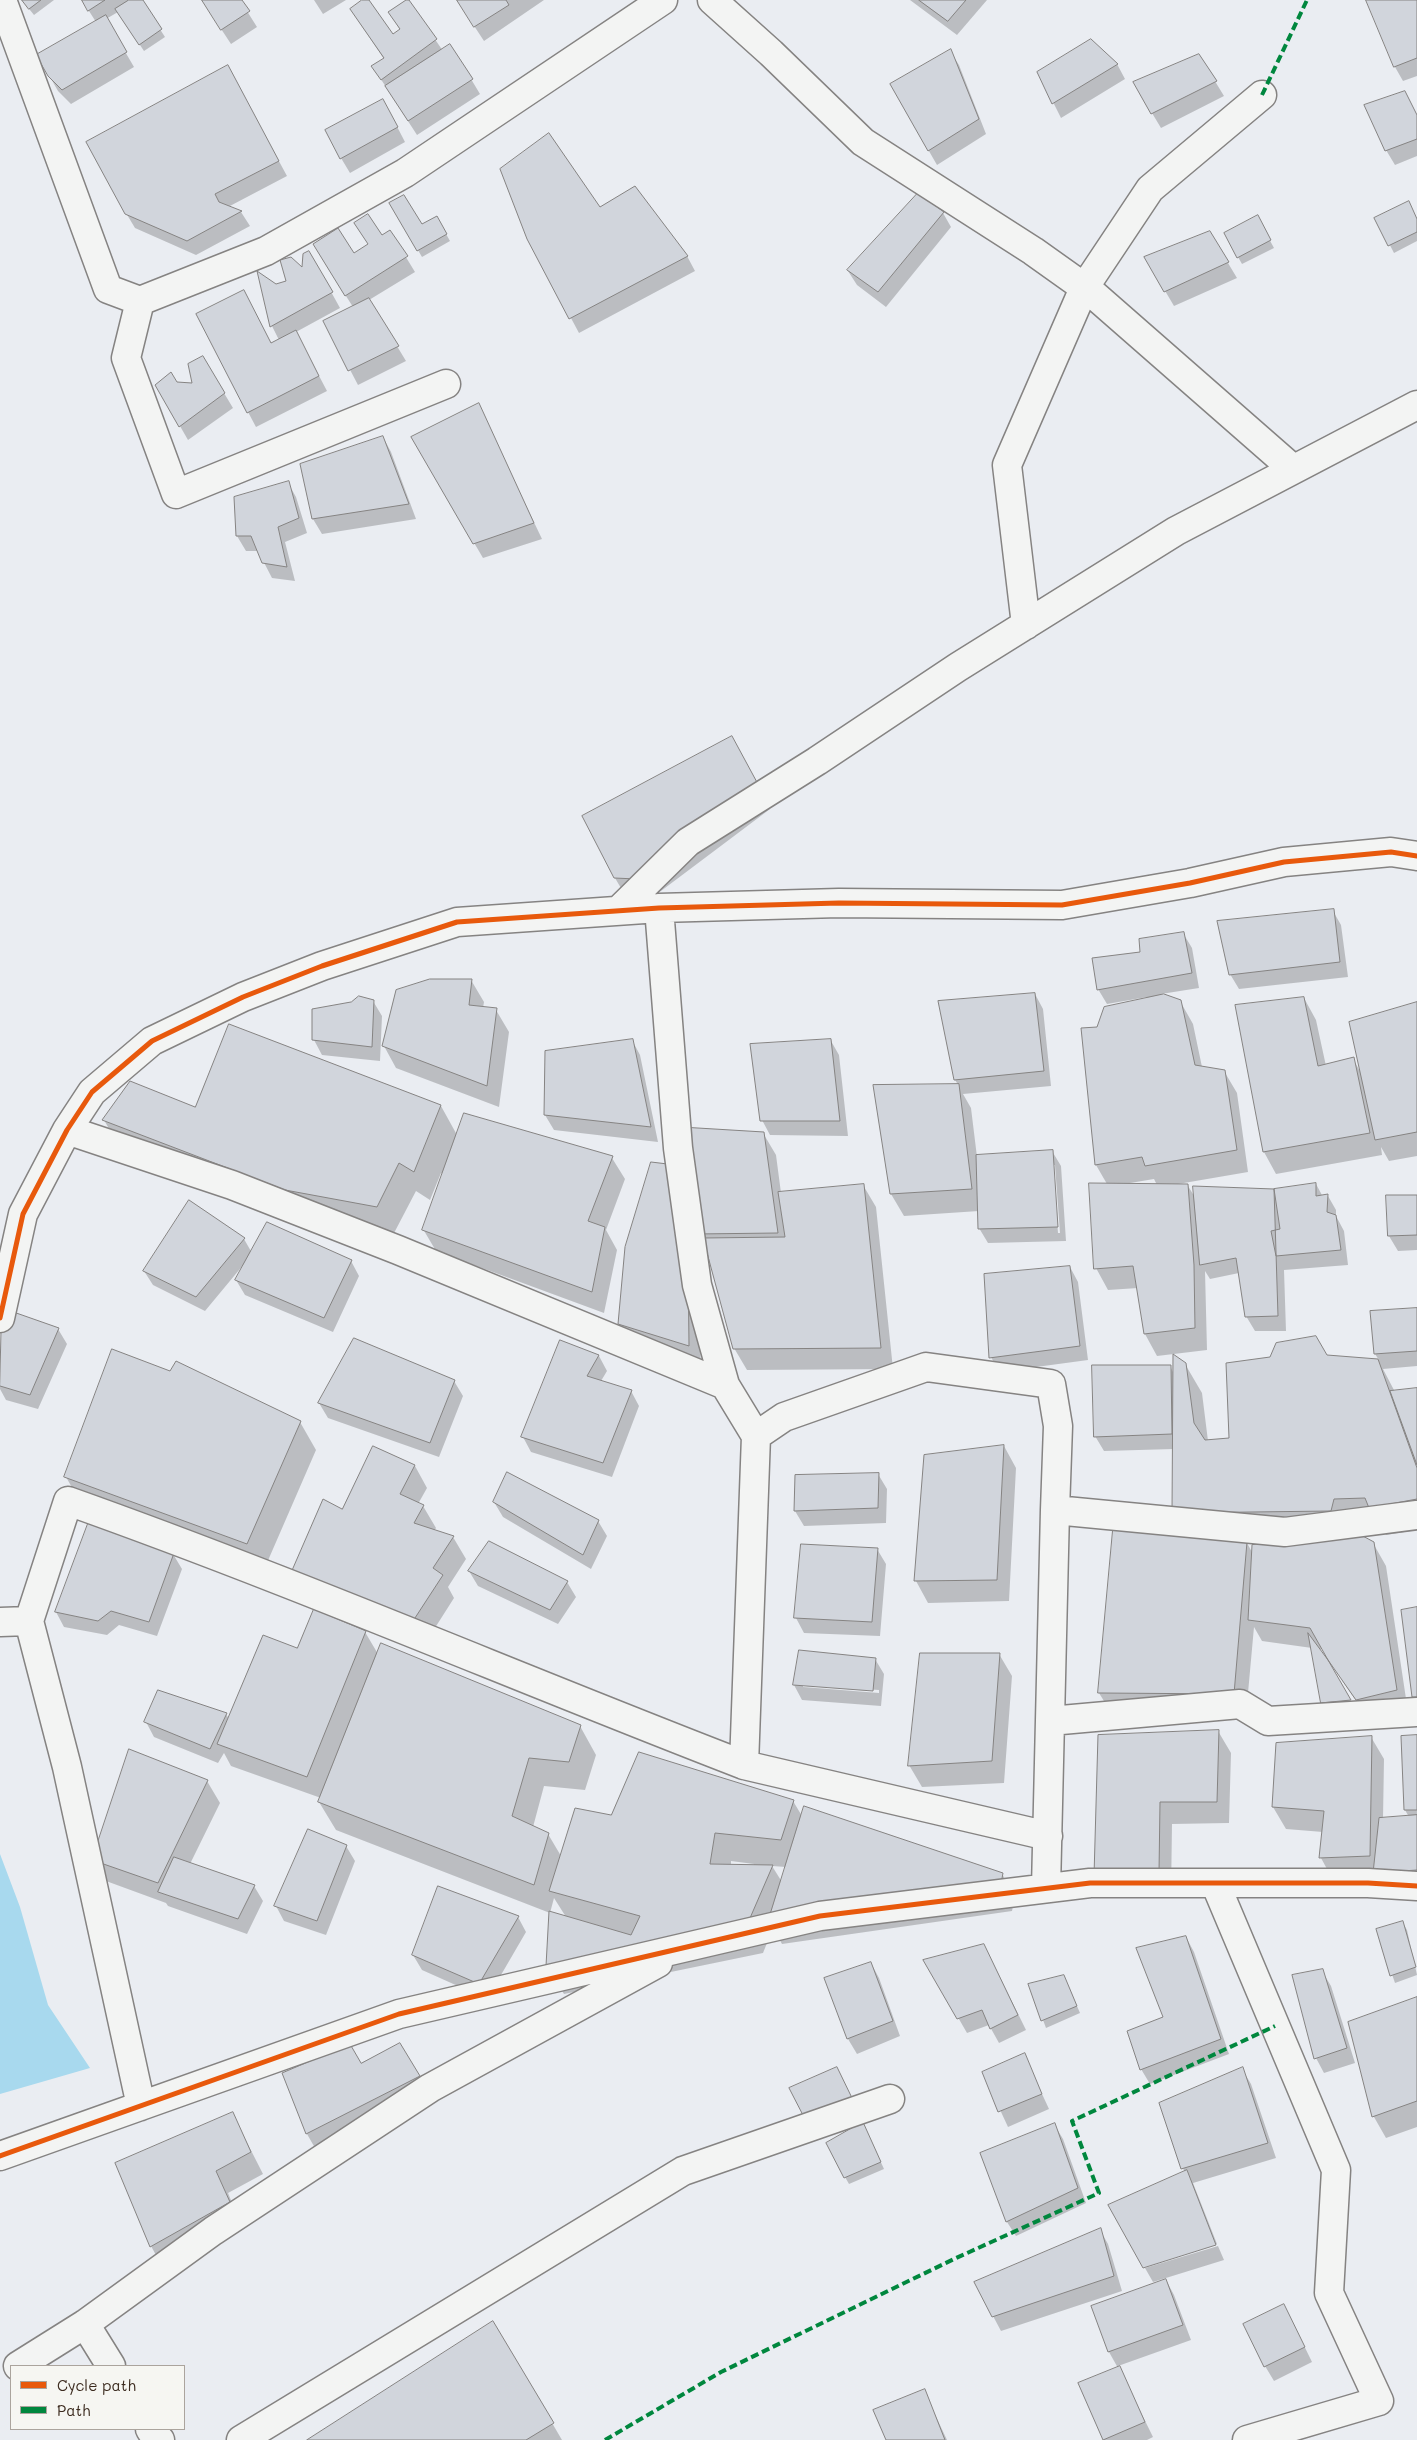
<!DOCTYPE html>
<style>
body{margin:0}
#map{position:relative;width:1417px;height:2440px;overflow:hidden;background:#eaedf2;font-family:Mali,sans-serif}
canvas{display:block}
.legend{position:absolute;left:10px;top:2365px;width:175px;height:65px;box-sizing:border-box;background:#f6f6f2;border:1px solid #aba49d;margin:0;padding:6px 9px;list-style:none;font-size:15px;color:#3b2a1e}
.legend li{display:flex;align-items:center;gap:10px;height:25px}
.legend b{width:25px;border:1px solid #aba49d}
</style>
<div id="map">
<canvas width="1417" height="2440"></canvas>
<ul class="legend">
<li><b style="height:6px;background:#e8590c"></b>Cycle path</li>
<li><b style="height:6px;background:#00873e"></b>Path</li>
</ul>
</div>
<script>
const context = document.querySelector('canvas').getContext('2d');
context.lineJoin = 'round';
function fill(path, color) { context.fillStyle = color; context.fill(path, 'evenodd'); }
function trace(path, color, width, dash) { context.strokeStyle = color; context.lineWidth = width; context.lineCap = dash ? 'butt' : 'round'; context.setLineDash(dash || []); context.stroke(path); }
fill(new Path2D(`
 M0,1854L20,1907L48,2005L90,2068L0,2094Z`), '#a8d9ee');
fill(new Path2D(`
 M22,0H54L34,15Z
 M82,0H141L165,37L144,51L118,12L106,19L134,67L71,104L58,91L38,56L96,22Z
 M202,0H240L257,27L231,44Z
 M314,0H346L323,14Z
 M365,0H367L393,35L400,30L390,13L408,0L443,51L471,79L480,94L417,135L373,67L384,59L351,10Z
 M457,0H544L484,41Z
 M910,0H987L957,35Z
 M1368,0H1417V76L1403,81L1395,67Z
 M950,51L959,65L986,134L937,165L891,85Z
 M1199,55L1224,96L1161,128L1134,83Z
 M1117,64L1125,79L1061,118L1038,72Z
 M236,82L287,176L228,207L241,212L250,226L196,255L135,228L126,213Z
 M391,115L405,142L350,173L341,158Z
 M1417,116V156L1395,165L1386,150Z
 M391,204L421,226L437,218L450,241L422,257Z
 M943,213L951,227L886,307L857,285L848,271Z
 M1376,218L1417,220V241L1394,253Z
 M1261,224L1274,248L1242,264L1238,257Z
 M390,231L415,272L369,300L406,361L358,385L325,322L353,307L323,260L353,255Z
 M1210,233L1237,278L1174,306L1145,257Z
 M528,238L687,256L695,271L579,333Z
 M309,252L340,308L296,332L327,391L256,427L248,412L271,344L279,340L272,326L276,285L288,282L303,270Z
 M177,383L224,393L233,408L188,440L157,386Z
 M478,405L542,539L483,558L412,437Z
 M383,437L391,452L416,519L322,534L313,519L302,465Z
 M288,483L296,497L307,533L285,542L295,581L272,578L258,551H246L237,536Z
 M744,760L770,809L649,900H628L615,878Z
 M1333,911L1341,925L1348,977L1239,989L1230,974Z
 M1183,933L1192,948L1199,988L1161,994L1180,1001L1193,1024L1202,1067L1224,1071L1237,1093L1248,1172L1178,1184L1188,1186L1196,1199L1316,1184L1323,1197L1328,1196L1336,1210V1216L1344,1231L1348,1265L1284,1270L1286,1331H1255L1246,1316L1239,1273L1210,1279L1205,1271L1207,1350L1157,1356L1145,1334L1138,1288L1108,1290L1096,1268L1107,1184L1096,1165L1083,1029L1098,1028L1147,999V997L1107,1004L1098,989L1141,953ZM1154,1179L1157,1185H1130V1183Z
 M471,980L484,1002L483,1008L496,1010L509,1032L499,1107L396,1068L384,1046Z
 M1035,994L1043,1009L1051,1086L963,1094L971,1108L977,1157L1052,1151L1061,1166L1066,1241L988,1243L979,1228V1211L904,1216L891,1194L959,1086L955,1080ZM1053,1165H1055L1060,1233H1058Z
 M1304,998L1316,1020L1326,1066L1353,1059L1361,1073L1417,1003V1156L1389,1161L1381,1147L1382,1155L1276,1174L1264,1152Z
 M373,1001L382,1016L380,1061L322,1055L314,1040Z
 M230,1026L441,1106L457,1135L612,1158L625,1179L606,1230L617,1250L604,1313L436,1251L423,1229L443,1174L441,1173L430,1200L416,1191L393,1235L120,1148L104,1120L196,1108Z
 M632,1040L640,1055L658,1142L554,1130L545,1115Z
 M831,1041L839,1055L848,1136L770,1135L762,1120Z
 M763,1133L776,1155L781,1193L863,1185L876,1207L893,1369L747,1370L734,1348L709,1256L696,1234L701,1367L632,1346L619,1324L675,1166Z
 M1417,1196V1250L1398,1251L1389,1236Z
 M244,1239L252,1253L351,1261L359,1276L333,1332L245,1295L236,1280L244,1264L205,1311L153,1285L144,1271Z
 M1070,1267L1078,1282L1088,1360L999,1372L991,1357Z
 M1417,1309V1366L1383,1369L1395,1392L1417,1389V1530L1386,1535L1381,1526L1347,1536L1373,1543L1386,1566L1408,1712L1370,1721L1343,1682L1324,1649H1318L1330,1664L1353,1707L1326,1710L1322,1703L1312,1648L1262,1641L1254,1627L1246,1715L1112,1714L1099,1693L1188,1538L1173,1512L1174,1449L1104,1451L1095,1436L1170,1366L1174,1374L1185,1364L1202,1393L1208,1441L1230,1439L1327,1356L1379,1360L1375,1354ZM1237,1540L1302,1541L1253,1554L1247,1543Z
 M3,1310L58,1329L67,1344L38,1409L6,1400L0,1389Z
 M561,1341L599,1356L607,1371L601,1381L631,1391L639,1406L612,1477L531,1452L523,1437Z
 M454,1381L463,1396L439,1457L328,1418L319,1403Z
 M300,1422L316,1450L263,1572L82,1505L66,1477Z
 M1004,1446L1016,1468L1009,1601L928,1603L916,1581Z
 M374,1448L415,1466L427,1488L418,1504L423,1506L436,1528L434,1531L453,1537L466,1559L448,1587L454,1598L426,1642L343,1510Z
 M878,1474L887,1489L886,1523L804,1526L795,1511Z
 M494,1502L598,1521L607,1536L591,1569L503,1517Z
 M490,1543L567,1582L576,1597L558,1624L478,1586L469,1571Z
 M802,1545L877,1549L886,1564L880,1636L804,1633L796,1618Z
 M173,1554L182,1569L157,1636L119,1625L107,1635L64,1627L56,1612Z
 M365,1632L378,1654L580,1726L596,1755L585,1790L544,1786L533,1827L548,1834L561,1856L612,1816L793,1801L802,1816L1002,1874L1015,1896L1012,1911L782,1944L773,1928L763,1953L564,1994L547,1966L550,1913L336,1830L319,1802L321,1798L231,1766L224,1753L218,1763L154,1737L146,1722L226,1714L229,1719L298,1649ZM731,1861L754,1864V1866L731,1865ZM772,1866L786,1867L782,1882ZM554,1898L566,1917L550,1913Z
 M999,1654L1012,1676L1004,1783L922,1787L909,1765Z
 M875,1659L884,1674L881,1706L802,1700L794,1685ZM803,1685L879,1690V1693L803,1687Z
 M1218,1731L1231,1753L1229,1823L1172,1824L1171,1895L1108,1897L1095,1876Z
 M1417,1736V1885L1333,1880L1321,1858L1323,1832L1286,1829L1273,1807L1371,1737L1384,1759L1383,1819L1409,1817L1405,1810L1402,1737Z
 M207,1781L220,1803L190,1864L254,1886L263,1901L247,1934L168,1906L166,1903L106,1881L94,1859Z
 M346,1846L355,1861L326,1935L284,1921L276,1906Z
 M518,1917L526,1932L487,1999L422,1970L413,1955Z
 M1403,1923L1407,1930L1417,1975L1395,1983L1377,1930Z
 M1186,1937L1194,1952L1229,2054L1150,2084L1141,2069L1165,2018Z
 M925,1960L992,1961L1026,2030L999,2043L989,2025L967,2033Z
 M871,1963L879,1978L900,2036L857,2054L848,2039L826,1979Z
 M1322,1971L1331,1986L1355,2063L1324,2073L1316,2058Z
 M1064,1976L1080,2013L1046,2028L1030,1985Z
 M1417,1998V2127L1386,2138L1374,2117L1350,2022Z
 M400,2045L427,2091L315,2148L307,2134L284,2074L360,2064Z
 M1024,2055L1049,2109L1008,2127L983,2073Z
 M1242,2069L1251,2084L1276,2158L1193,2183L1217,2244L1144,2266L1185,2173L1183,2168Z
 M232,2113L263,2174L228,2193L241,2225L163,2268L151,2246Z
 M863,2123L884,2169L849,2184L845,2177Z
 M1054,2124L1063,2139L1086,2203L1016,2236L1007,2222L982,2154Z
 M1100,2230L1108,2244L1122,2291L1001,2331L993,2316Z
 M1218,2246L1224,2260L1153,2282L1145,2268Z
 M1166,2280L1174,2295L1191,2340L1118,2366L1153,2437L1147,2440H1104L1080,2384L1118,2368L1109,2352Z
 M1292,2321L1312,2362L1274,2381L1265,2366Z
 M493,2322L562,2440H309Z
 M924,2391L947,2440H887Z`), '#0003');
const building = new Path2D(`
 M22,0H41L29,9Z
 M82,0H105L88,11Z
 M129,0H143L162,29L139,45L115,9Z
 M202,0H242L250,11L221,30Z
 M362,0H369L393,34L400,29L388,12L406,0H409L437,39L381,80L371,66L384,58L350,9Z
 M457,0H506L509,5L474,27Z
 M919,0H966L948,21Z
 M1366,0H1417V58L1394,67Z
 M106,15L127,52L62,90L48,76L36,55Z
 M1091,39L1118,64L1052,104L1037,72Z
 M450,44L473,79L408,121L385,86Z
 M951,49L979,119L928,151L890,84Z
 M1199,54L1217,81L1151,114L1133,82Z
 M228,65L279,161L215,194L219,202L242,211L187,241L125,214L86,142Z
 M1405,91L1417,115V139L1385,151L1364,105Z
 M383,99L398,127L340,159L325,130Z
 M549,133L600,207L635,186L688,256L569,319L527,239L500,169Z
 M918,193L944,212L878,292L847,270Z
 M404,195L422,224L437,216L447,234L417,251L389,203Z
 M1409,201L1417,219V232L1388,246L1374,218Z
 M368,214L382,235L390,230L408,256L345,296L313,244L338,228L354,253L368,244L354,223Z
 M1258,215L1271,240L1237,258L1224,233Z
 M1210,231L1229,262L1164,292L1144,257Z
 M309,251L333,292L270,327L257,271L276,284L286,281L280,260L291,257L302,267L303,254Z
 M244,290L271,343L296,330L319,376L247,413L196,314Z
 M369,298L399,346L348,371L323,321Z
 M203,356L225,393L179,427L155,385L171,372L177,382L192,383L188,364Z
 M479,403L534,523L473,544L411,437Z
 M383,436L409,504L312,519L300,464Z
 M289,481L299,518L278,527L287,567L262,563L251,536H236L234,497Z
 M732,736L759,786L637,879L614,878L582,816Z
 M1334,909L1340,962L1229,975L1217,921Z
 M1184,932L1192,973L1097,990L1092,958L1140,952L1139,939Z
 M430,979H472L469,1005L497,1008L487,1086L382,1046L396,990Z
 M1035,993L1044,1071L954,1080L938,1001Z
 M1164,994L1181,1000L1195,1065L1225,1070L1237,1150L1145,1166L1142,1157L1095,1165L1081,1028L1097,1027L1104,1007Z
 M359,996L374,1000L372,1047L312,1040V1009L351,1002Z
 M1304,997L1318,1066L1354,1057L1370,1133L1263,1152L1235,1005Z
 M1417,1002V1132L1375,1140L1349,1022Z
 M229,1024L441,1105L414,1172L399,1163L377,1207L285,1190L102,1120L130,1081L195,1107Z
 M633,1039L651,1127L544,1115L545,1051Z
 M831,1039L840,1121H760L750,1044Z
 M959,1084L972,1189L890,1194L873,1085Z
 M464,1113L613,1156L588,1221L605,1227L592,1292L422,1230Z
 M681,1127L764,1132L778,1233L695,1234Z
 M1053,1150L1058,1227L978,1229L976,1155Z
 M651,1162L676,1165L688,1256L689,1346L618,1324L625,1247Z
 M1089,1183L1188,1184L1194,1265L1195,1328L1144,1334L1133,1266L1094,1269Z
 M1316,1183V1196L1328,1194L1327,1212L1336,1215L1341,1250L1276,1256L1271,1231L1280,1229L1274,1189Z
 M864,1184L881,1348L733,1349L703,1238L785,1237L778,1192Z
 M1193,1186L1274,1189L1278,1316L1245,1317L1236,1258L1200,1265Z
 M1386,1195H1417V1235L1388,1236Z
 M189,1200L245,1238L196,1297L143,1271Z
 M267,1222L352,1260L324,1318L235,1280Z
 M1070,1266L1080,1346L989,1358L984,1274Z
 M2,1308L59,1328L30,1395L0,1386Z
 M1417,1308V1351L1374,1354L1370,1311Z
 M1316,1336L1327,1355L1378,1359L1417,1468V1499L1369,1508L1365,1498L1334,1499L1331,1511L1172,1513L1173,1354L1186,1363L1194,1423L1205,1440L1229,1438L1226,1363L1270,1357L1276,1343Z
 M354,1338L455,1380L430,1443L318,1403Z
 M560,1340L599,1355L587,1376L632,1390L603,1463L521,1437Z
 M112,1349L170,1371L176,1361L301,1421L247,1544L64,1477Z
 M1092,1365H1171L1172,1434L1094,1437Z
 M1417,1388V1465L1390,1391Z
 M1004,1445L997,1580L914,1581L924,1455Z
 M373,1446L415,1465L400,1494L424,1505L414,1523L454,1536L433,1568L443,1575L413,1621L290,1575L323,1499L342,1509Z
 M507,1472L599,1520L583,1555L493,1502Z
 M879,1473L878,1508L794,1511L795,1475Z
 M89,1521L174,1553L149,1622L111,1611L98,1621L55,1612Z
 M1113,1530L1247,1542L1234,1694L1098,1693Z
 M1359,1534L1374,1542L1397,1690L1356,1700L1328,1660L1310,1628L1248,1620L1252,1545Z
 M489,1541L568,1581L550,1610L468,1571Z
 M801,1544L878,1548L872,1622L794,1618Z
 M1417,1607V1697H1412L1401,1610Z
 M314,1609L366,1631L307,1777L217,1744L263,1635L297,1648Z
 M1308,1633L1328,1660L1351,1700L1321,1703Z
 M381,1643L581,1725L569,1762L529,1758L512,1816L549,1833L534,1885L318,1802Z
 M799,1650L876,1658L873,1691L793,1685Z
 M920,1653H1000L992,1761L908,1766Z
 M158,1690L227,1713L210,1749L144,1722Z
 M1219,1730L1217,1802H1160L1159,1873L1094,1876L1098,1735Z
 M1417,1735V1810H1404L1401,1736Z
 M1372,1736L1370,1856L1319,1858L1324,1811L1272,1807L1276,1743Z
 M129,1749L208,1780L158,1883L92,1860Z
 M639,1752L794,1800L781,1840L715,1833L710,1864L773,1865L747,1925L546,1966L549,1911L631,1935L640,1916L549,1891L575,1808L611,1815Z
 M804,1806L1003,1873L1000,1889L768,1922Z
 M1417,1815V1870L1373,1873L1379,1818Z
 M308,1829L347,1845L317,1921L274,1906Z
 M174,1857L255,1885L238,1919L158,1892Z
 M438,1886L519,1916L479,1984L412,1955Z
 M1403,1921L1416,1967L1390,1976L1376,1929Z
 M1186,1936L1221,2039L1140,2070L1127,2031L1163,2017L1136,1948Z
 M984,1944L1018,2015L990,2029L982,2010L957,2019L923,1960Z
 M871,1962L893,2021L847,2039L824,1978Z
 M1323,1969L1347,2048L1314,2059L1292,1975Z
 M1064,1975L1077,2006L1041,2021L1028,1984Z
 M1417,1997V2101L1372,2117L1348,2022Z
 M400,2043L420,2076L306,2134L282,2073L350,2044L361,2063Z
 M1025,2053L1042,2094L998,2112L982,2072Z
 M837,2067L853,2100L806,2121L789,2088Z
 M1243,2067L1268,2143L1181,2169L1159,2103Z
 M233,2112L251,2152L216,2171L230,2202L150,2247L115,2163Z
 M863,2122L881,2162L844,2178L826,2143Z
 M1055,2123L1078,2188L1006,2222L980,2153Z
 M1187,2170L1216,2245L1143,2268L1108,2205Z
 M1101,2228L1114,2276L992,2317L974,2282Z
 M1166,2279L1183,2325L1108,2352L1091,2306Z
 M1284,2304L1305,2347L1264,2367L1243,2324Z
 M493,2321L554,2423L526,2440H307Z
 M1120,2366L1145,2422L1103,2440L1078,2383Z
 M925,2389L945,2440H886L873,2410Z`);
fill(building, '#d1d5dc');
trace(building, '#858382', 1);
const minor = new Path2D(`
 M2,0L108,289L140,301L126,358L176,494L446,384
 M712,0L771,53L863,142L1033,251L1092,293L1293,469
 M140,301L266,251L405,173L663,0
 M1026,625L1007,465L1084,288L1150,189L1262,95
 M659,908L678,1148L697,1285L725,1385L756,1436L744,1765L1048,1836
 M620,909L688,842L817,761L958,667L1176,531L1417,405
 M67,1130L232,1185L398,1250L725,1385
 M0,1318L23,1214L67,1130L92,1092L152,1041L243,997L322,966L457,922L659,908L839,903L1062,905L1190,883L1284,862L1391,852L1417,856
 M756,1436L784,1417L926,1367L1051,1384L1058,1426L1055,1510
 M29,1621L68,1501C296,1582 518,1678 744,1765
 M0,1622L29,1621L67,1767L141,2106
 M1050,1721L1240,1704L1268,1721L1417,1712
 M1215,1883L1336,2170L1329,2293L1379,2401L1247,2440
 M1046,1888L1055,1510L1285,1532L1417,1515
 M0,2156L399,2014L820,1916L1090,1883H1368L1417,1886
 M85,2324L111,2366
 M18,2366L85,2324L213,2231L430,2088L658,1963
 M150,2429L155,2437L160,2440
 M241,2440L683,2171L890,2099`);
trace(minor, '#858382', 31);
trace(minor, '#f3f4f3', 28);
trace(new Path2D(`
 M1262,95L1307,0
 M605,2440L721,2372L954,2259L1099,2193L1072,2121L1275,2026`), '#00873e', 4, [8, 4]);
trace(new Path2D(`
 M0,1318L23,1214L67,1130L92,1092L152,1041L243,997L322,966L457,922L659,908L839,903L1062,905L1190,883L1284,862L1391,852L1417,856
 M0,2156L399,2014L820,1916L1090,1883H1368L1417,1886`), '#e8590c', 5);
</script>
